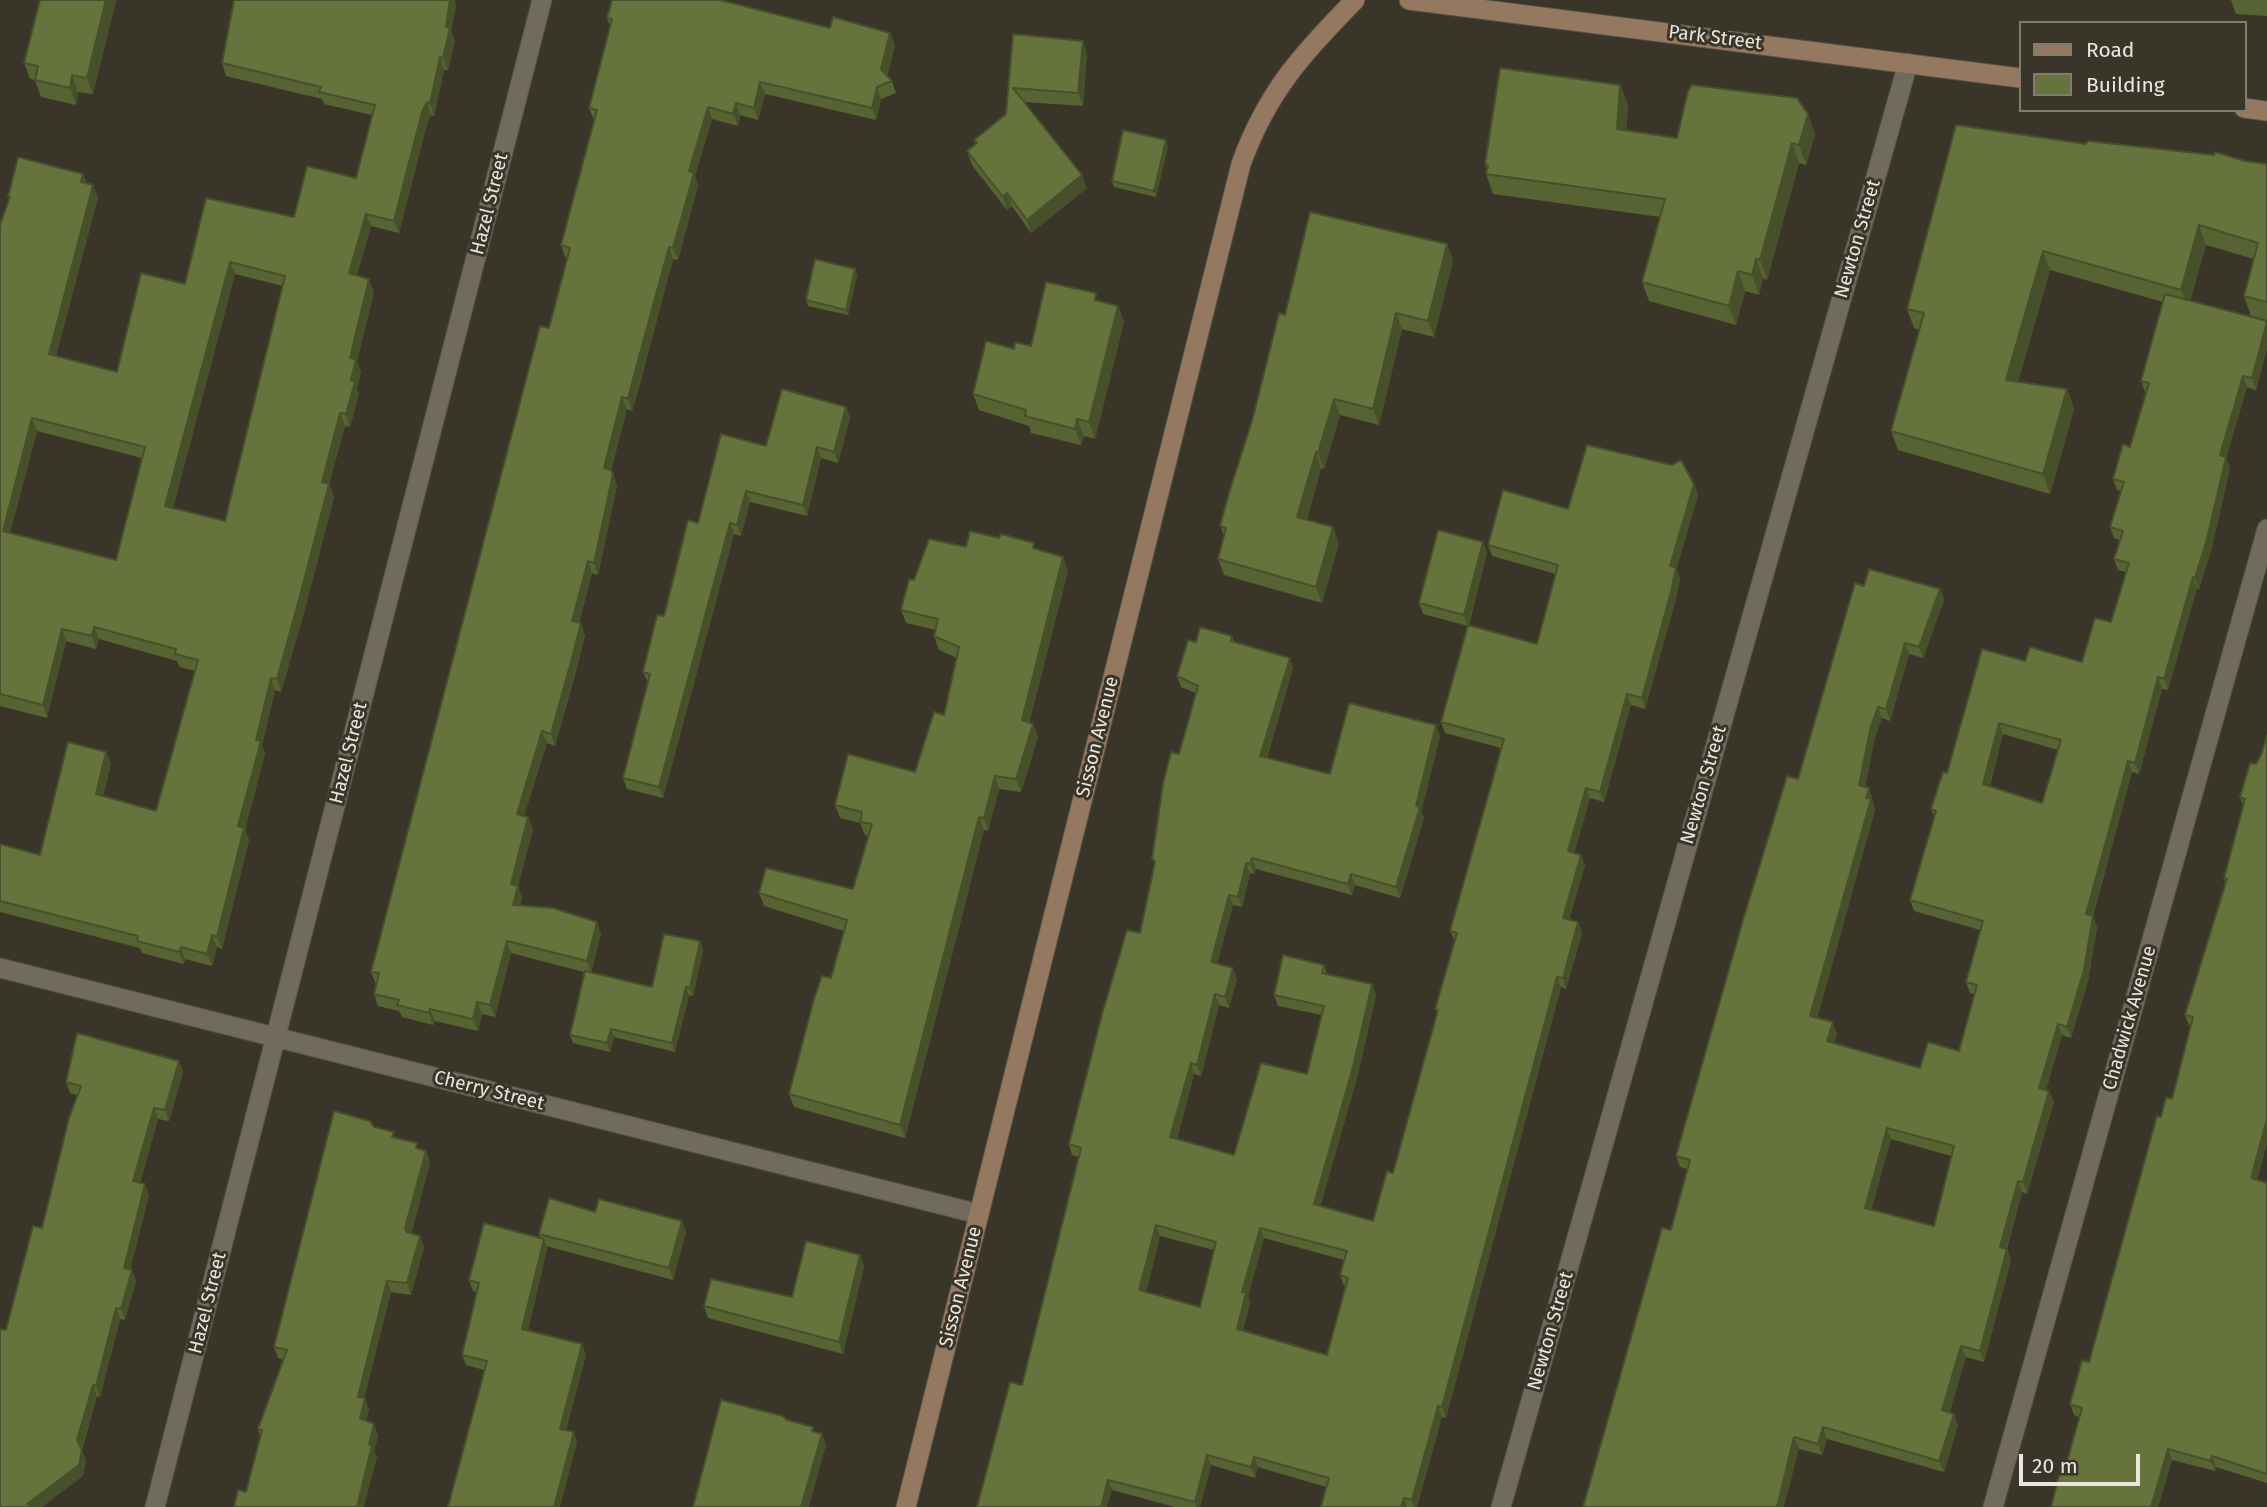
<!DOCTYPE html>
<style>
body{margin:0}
#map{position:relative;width:2267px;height:1507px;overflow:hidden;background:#3a3529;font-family:"Fira Sans",sans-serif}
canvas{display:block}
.legend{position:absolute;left:2019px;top:21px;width:228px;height:91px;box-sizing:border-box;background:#3a3529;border:2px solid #807c72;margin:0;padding:9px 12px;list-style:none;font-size:21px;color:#eae6df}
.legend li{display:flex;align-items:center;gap:14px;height:35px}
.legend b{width:35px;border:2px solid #807c72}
.scale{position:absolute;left:2019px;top:1454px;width:121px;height:32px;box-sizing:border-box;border:4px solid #eae6df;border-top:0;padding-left:9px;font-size:21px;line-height:24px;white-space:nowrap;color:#eae6df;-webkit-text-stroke:5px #3a3529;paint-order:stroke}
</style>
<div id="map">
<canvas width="2267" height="1507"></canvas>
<ul class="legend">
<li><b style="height:9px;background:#947860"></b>Road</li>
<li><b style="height:19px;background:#66733c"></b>Building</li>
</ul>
<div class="scale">20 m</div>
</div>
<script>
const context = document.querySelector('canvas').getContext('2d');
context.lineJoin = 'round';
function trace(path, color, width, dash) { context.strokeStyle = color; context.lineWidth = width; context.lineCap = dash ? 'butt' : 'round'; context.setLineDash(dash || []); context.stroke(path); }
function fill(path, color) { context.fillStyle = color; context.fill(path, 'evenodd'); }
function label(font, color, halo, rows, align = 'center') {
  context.font = font + ' "Fira Sans",sans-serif'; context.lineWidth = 6; context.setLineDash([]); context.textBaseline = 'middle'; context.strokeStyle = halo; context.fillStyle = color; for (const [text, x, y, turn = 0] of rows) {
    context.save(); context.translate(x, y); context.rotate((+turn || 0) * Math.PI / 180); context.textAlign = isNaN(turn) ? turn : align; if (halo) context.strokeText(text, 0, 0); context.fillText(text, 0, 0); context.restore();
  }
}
const minor = new Path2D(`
 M0,968L979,1214
 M155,1507L542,0
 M1501,1507L1908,63
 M1993,1507L2267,529`);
const secondary = new Path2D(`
 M1409,0L2020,78
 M2244,108L2267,111
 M906,1507L1241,164C1267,92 1302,54 1355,0`);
trace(minor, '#565147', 21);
trace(secondary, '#565147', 21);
trace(minor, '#716b5e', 19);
trace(secondary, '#947860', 19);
fill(new Path2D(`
 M40,0H116L93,94L78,92L76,105L41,97L35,80L30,79L24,63Z
 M2231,0H2267V16L2236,14Z
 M456,5L451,32L455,41L448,70H444L434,116L431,115L427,124L399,233L371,226L357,275L374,292L357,361L361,372L357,388L359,394L350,427L345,426L329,484L334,497L305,609L281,692L275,690L262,745L265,754L245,830L249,840L222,949L217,947L212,966L185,959L184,964L142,953L140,948L0,912V844L40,855L106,752L111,764L103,796L156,811L195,671L180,667L177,661L99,639L96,649L66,641L47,718L0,706V225L9,201L8,197L83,174L87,184L98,197L56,356L117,372L185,284L356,178L372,115L324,104L322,99L226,76L222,63ZM235,274L283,286L225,521L173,508ZM37,431L142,458L116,560L10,533Z
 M607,18L830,28L890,33L895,45L887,76L892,81L896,93L881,99L876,120L765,94L758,120L740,115L738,126L712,119L695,176L698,185L678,260L673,259L638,391L632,411L627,409L611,470L617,486L598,575L592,573L579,623L585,635L576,671L555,746L547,743L524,816L533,829L518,886L522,898L520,905L601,934L591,973L652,987L700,941L703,950L693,996L689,995L675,1052L614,1037L610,1052L573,1043L570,1035L584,972L511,953L495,1017L482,1014L478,1031L435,1021L433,1025L402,1017L399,1011L378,1006L374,994L376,984L371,972L568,258L565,257L561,245L594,120L589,108L610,26Z
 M1013,34L1087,54L1083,106L1024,102L1087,188L1031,233L1012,206L1007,210L972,165L967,151L976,144L974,140L1006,114Z
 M1620,85L1628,105L1626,130L1677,138L1815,134L1806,165L1799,163L1767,280L1763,278L1759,295L1745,291L1736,325L1649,301L1642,282L1660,217L1493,194L1486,174L1487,170L1485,164Z
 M2086,144L2267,164V320L2251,316L2244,296L2254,259L2206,245L2190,301L2267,321V348L2256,390L2247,387L2226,458L2230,468L2211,551L2199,589L2197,588L2168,690L2162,689L2139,774L2132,772L2093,916L2097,927L2088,981L2071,1038L2062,1035L2046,1090L2054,1102L2027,1194L2022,1192L2007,1249L2011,1260L1984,1362L1966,1357L1949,1412L1958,1425L1944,1472L1827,1439L1822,1455L1799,1449L1671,1230L1688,1169L1680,1167L1676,1156L1798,779L1864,586L1940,589L1944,600L1923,658L1909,654L1890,721L1882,718L1875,737L1865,787L1869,788L1875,810L1817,1018L1837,1034L1834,1043L1920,1068L1959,1051L1974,994L1970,993L1966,982L1980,930L1914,911L1910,900L1934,817L1931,809L1947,773L2025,661L2082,662L2111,622L2126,572L2118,570L2114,559L2120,540L2114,538L2110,527L2121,491L2117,490L2113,479L2130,447L2146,392H2145L2141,381L2163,302L2050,270L2018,382L2067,389L2074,409L2050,494L1898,450L1891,431L1920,330L1914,328L1907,309ZM2003,734L2058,750L2042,803L1990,786ZM1891,1139L1951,1156L1934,1226L1871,1209Z
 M1168,146L1156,197L1114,187L1112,181Z
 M1453,260L1434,337L1402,329L1379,425L1340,415L1324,469L1321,468L1307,520L1339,543L1322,603L1224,575L1218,559L1224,536L1220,526L1285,315Z
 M855,269L857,275L848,315L808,306L806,300Z
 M1099,301L1118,306L1124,322L1095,439L1084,436L1081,445L1031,433L1029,426L979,410L973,394L1014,349L1031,346Z
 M846,407L850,418L838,463L821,458L807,516L750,502L741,536L734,534L663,798L627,789L623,778L648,683L643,672L698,523L766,446Z
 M1694,484L1698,495L1676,570L1680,578L1676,599L1645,709L1631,705L1604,802L1590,798L1574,853L1585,865L1569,920L1578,922L1582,933L1566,989L1561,987L1446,1418L1442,1417L1417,1507H1321L1326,1487L1258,1467L1255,1478L1211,1465L1200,1507H1175L1112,1490L1022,1385L1079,1157L1072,1155L1069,1144L1140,933L1155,865L1152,859L1196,693L1181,687L1177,676L1196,642L1232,636L1234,642L1293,668L1267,758L1330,774L1440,736L1421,812L1424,818L1400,898L1355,885L1352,895L1256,869L1254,874L1250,873L1242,907L1233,905L1217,963L1237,979L1229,1008L1219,1005L1201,1076L1194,1074L1177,1139L1234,1155L1307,1074L1322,1015L1278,1006L1274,995L1324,965L1327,974L1372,984L1376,995L1357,1078L1320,1206L1373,1221L1393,1173L1437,1013L1435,1009L1455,942L1450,931L1501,748L1445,733L1441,722L1468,626L1423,614L1419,603L1483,542L1487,553L1469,625L1537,644L1556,574L1492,556L1488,545L1568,509ZM1160,1236L1214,1250L1200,1307L1146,1292ZM1264,1238L1344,1260L1340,1275L1344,1286H1346L1327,1355L1243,1330L1250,1303L1248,1296Z
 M966,547L1036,549L1063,557L1068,571L1029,723L1033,724L1038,737L1021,792L999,789L988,831L984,830L905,1138L794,1107L789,1094L831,978L844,931L764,906L759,893L853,889L868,836L865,835L860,823L840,818L835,805L915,772L944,715L957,658L939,650L934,636L935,630L906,623L901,610L914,580Z
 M2267,735V1143L2257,1180L2267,1183V1483L2216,1467L2215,1471L2172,1460L2158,1507H2051L2066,1465L2079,1417L2074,1415L2070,1404L2089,1362L2161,1117L2172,1099L2191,1026L2189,1025L2185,1015L2225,882L2224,878L2243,805L2240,797L2261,755Z
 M179,1061L183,1072L169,1121L158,1119L140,1183L149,1195L130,1269L136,1281L125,1320L120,1319L100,1397L97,1396L82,1450L86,1461L83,1476L6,1330L42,1228L77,1095L70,1093L66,1082Z
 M374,1127L420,1149L426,1151L430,1163L411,1233L424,1247L411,1295L391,1292L364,1398L369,1410L366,1421L378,1436L374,1451L377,1457L246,1492L260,1436L258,1429L283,1360L278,1358L274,1347Z
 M595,1212L682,1221L686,1232L673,1280L546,1246L547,1249L528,1330L586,1354L566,1430L574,1432L577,1443L484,1370L466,1365L462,1355L477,1292L473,1291L469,1280L540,1238L539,1234Z
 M864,1266L843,1354L708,1318L704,1306L792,1297Z`), '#586334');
fill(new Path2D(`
 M106,0H116L93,94L87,78Z
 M450,0H455L456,5L451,32L455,41L448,70L443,58L446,27Z
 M890,33L895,45L886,81L881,69Z
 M1083,41L1087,54L1083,106L1078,93Z
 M440,57L444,70L434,116L430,103Z
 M72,75L78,92L76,105L70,88Z
 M760,82L765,94L758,120L754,108Z
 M1620,85L1628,105L1625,148L1617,129Z
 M877,87L881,99L876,120L872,108Z
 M427,102L431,115L427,124L399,233L394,221L422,112Z
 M736,103L740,115L738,126L733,114Z
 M708,107L712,119L695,176L698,185L678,260L673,248L689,171Z
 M1808,114L1815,134L1806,165L1799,145Z
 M1166,140L1168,146L1156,197L1154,191Z
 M1792,143L1799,163L1767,280L1760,260Z
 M83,174L88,186L81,182Z
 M1082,175L1087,188L1031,233L1027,220Z
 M93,185L98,197L53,367L49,354Z
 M1007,193L1012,206L1007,210L1003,197Z
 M366,214L371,226L354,285L349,273Z
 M2199,225L2206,245L2188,309L2181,290Z
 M1447,244L1453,260L1434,337L1428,321Z
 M669,247L673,259L632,411L628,399Z
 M2043,251L2050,270L2013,400L2006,380Z
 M1756,259L1763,278L1759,295L1752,275Z
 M230,262L235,274L170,519L165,506Z
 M855,269L857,275L848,315L846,310Z
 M1738,271L1745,291L1736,325L1729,306Z
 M369,279L374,292L357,361L361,372L357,388L359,394L350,427L346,414L351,380L350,358Z
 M1118,306L1124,322L1095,439L1089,422Z
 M1396,313L1402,329L1379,425L1373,409Z
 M2267,322V348L2256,390L2252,378Z
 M2243,376L2247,387L2226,458L2230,468L2211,551L2199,589L2195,578L2220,455Z
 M2067,389L2074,409L2050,494L2043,474Z
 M622,397L627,409L608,480L604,468Z
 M1334,399L1340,415L1324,469L1318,453Z
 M846,407L850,418L838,463L834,452Z
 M340,413L345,426L329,484L334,497L305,609L281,692L277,679L322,482Z
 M32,418L37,431L7,544L3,531Z
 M1077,419L1084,436L1081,445L1075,429Z
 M817,447L821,458L807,516L803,505Z
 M1316,452L1321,468L1303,533L1297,517Z
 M613,474L617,486L598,575L594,563Z
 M1694,484L1698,495L1676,570L1680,578L1676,599L1645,709L1642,698L1670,566Z
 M746,491L750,502L741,536L737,525Z
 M730,523L734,534L663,798L659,787Z
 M1333,527L1339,543L1322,603L1316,587Z
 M1483,542L1487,553L1468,626L1464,615Z
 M1063,557L1068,571L1026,733L1022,720Z
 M588,561L592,573L576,633L572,621Z
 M2193,577L2197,588L2168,690L2164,679Z
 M1940,589L1944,600L1923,658L1919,647Z
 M581,623L585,635L555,746L551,734Z
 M94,627L99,639L96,649L92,636Z
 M62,629L66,641L47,718L43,705Z
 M1905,643L1909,654L1890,721L1886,709Z
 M1290,658L1293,668L1264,767L1260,756Z
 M2158,677L2162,689L2139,774L2135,763Z
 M271,678L275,690L262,745L265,754L245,830L249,840L222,949L217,937L256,740Z
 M1627,694L1631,705L1604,802L1600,792Z
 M1878,707L1882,718L1875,737L1863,797L1859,785L1871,726Z
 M1999,723L2003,734L1987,795L1983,784Z
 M1033,724L1038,737L1021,792L1016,779Z
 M1436,725L1440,736L1421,812L1424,818L1400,898L1396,887Z
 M542,731L547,743L521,826L517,814Z
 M106,752L111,764L100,806L96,794Z
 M2128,761L2132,772L2090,925L2086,914Z
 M995,776L999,789L988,831L984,818Z
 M1586,788L1590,798L1572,861L1568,851Z
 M1869,788L1875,810L1815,1027L1810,1016Z
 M528,817L533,829L515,897L511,884Z
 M979,817L984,830L905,1138L900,1125Z
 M1581,855L1585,865L1566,929L1563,918Z
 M1252,858L1256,869L1254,874L1250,864Z
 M1246,863L1250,873L1242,907L1238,897Z
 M1351,874L1355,885L1352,895L1348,884Z
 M518,886L522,898L517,917L513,905Z
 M1229,895L1233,905L1215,972L1211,962Z
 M2093,916L2097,927L2088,981L2071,1038L2067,1027Z
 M597,922L601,934L591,973L587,961Z
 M1578,922L1582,933L1566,989L1563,978Z
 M212,935L217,947L212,966L207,954Z
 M507,941L511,953L495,1017L490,1005Z
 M700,941L703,950L693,996L690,988Z
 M181,947L185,959L184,964L179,952Z
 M1233,968L1237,979L1229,1008L1225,997Z
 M1557,977L1561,987L1446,1418L1442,1407Z
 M1372,984L1376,995L1357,1078L1318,1215L1314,1204Z
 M686,987L689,995L675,1052L672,1043Z
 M1215,994L1219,1005L1201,1076L1197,1065Z
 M477,1002L482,1014L478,1031L473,1019Z
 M430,1009L435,1021L433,1025L429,1013Z
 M1833,1022L1837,1034L1831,1053L1827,1041Z
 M2058,1024L2062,1035L2043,1099L2039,1088Z
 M611,1029L614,1037L610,1052L607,1043Z
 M179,1061L183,1072L169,1121L165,1110Z
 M1191,1063L1194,1074L1174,1148L1170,1137Z
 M2049,1091L2054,1102L2027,1194L2023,1182Z
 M154,1108L158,1119L137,1192L133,1181Z
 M2267,1119V1143L2254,1188L2251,1178Z
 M1887,1128L1891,1139L1869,1219L1865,1208Z
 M426,1151L430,1163L410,1240L405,1228Z
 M2018,1181L2022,1192L2004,1258L2000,1247Z
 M145,1184L149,1195L128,1279L124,1268Z
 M682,1221L686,1232L673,1280L669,1268Z
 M1156,1225L1160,1236L1143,1301L1139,1290Z
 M1260,1228L1264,1238L1248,1296L1250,1303L1241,1339L1237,1329L1242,1292Z
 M420,1236L424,1247L411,1295L407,1283Z
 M544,1239L547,1249L526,1339L522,1329Z
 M2007,1249L2011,1260L1984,1362L1980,1351Z
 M860,1255L864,1266L843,1354L839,1342Z
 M132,1270L136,1281L125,1320L121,1309Z
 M387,1281L391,1292L362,1408L358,1397Z
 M116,1308L120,1319L100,1397L96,1386Z
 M582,1344L586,1354L563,1439L560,1429Z
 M1961,1346L1966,1357L1947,1422L1942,1410Z
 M93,1385L97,1396L81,1451L77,1440Z
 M365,1398L369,1410L364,1430L360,1418Z
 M1438,1406L1442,1417L1417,1507H1414L1412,1500Z
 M1954,1414L1958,1425L1944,1472L1939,1461Z
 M374,1424L378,1436L374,1451L377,1457L364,1507H357Z
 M1823,1427L1827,1439L1822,1455L1818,1444Z
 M574,1432L577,1443L560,1507H554Z
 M822,1434L826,1445L809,1507H801Z
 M1794,1437L1799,1449L1784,1507H1777Z
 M2168,1449L2172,1460L2158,1507H2151Z
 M82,1450L86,1461L83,1476L42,1507H28L27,1504Z
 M1207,1455L1211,1465L1200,1507H1196L1195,1502Z
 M2212,1456L2216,1467L2215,1471L2211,1461Z
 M1254,1457L1258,1467L1255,1478L1251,1467Z
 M1108,1480L1112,1490L1107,1507H1101Z
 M1404,1498L1407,1507H1401Z`), '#47502a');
const building = new Path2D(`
 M40,0H106L87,78L72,75L70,88L35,80L38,66L24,63Z
 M234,0H450L446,27L450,28L443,58L440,57L430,103L427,102L422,112L394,221L366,214L349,273L369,279L350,358L356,359L351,380L355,382L346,414L340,413L322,482L329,484L300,596L277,679L271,678L256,740L261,741L238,826L244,828L217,937L212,935L207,954L181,947L179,952L137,941L138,936L0,901V844L40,855L68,742L106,752L96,794L156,811L198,660L175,654L176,649L94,627L92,636L62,629L43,705L0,694V225L10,197H8L18,157L83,174L81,182L93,185L49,354L117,372L141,273L185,284L206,198L294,217L307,166L356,178L375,105L319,92L321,87L222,63ZM230,262L285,276L225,521L165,506ZM32,418L145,447L116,560L3,531Z
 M612,0H720L830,28L833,17L890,33L881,69L892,81L877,87L872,108L760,82L754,108L736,103L733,114L708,107L689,171L694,173L673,248L669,247L633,379L628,399L622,397L604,468L611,470L613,474L594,563L588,561L572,621L581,623L572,658L551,734L542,731L517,814L528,817L511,884L518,886L513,905L553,908L597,922L587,961L507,941L490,1005L477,1002L473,1019L430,1009L429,1013L397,1005L399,1000L374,994L379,973L371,972L540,326L549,328L570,248L561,245L597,110L589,108L612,19L607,18Z
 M1013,34L1083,41L1078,93L1013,88L1082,175L1027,220L1007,193L1003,197L967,151L977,143L974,140L1006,114Z
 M1500,68L1620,85L1617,129L1677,138L1688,91L1692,85L1797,98L1808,114L1799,145L1792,143L1760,260L1756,259L1752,275L1738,271L1729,306L1642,282L1665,199L1486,174L1488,165L1485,164Z
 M1956,125L2086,144L2088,141L2214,155L2215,152L2245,161L2267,164V302L2244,296L2258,243L2199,225L2181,290L2043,251L2006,380L2067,389L2043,474L1891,431L1924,313L1907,309Z
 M1123,130L1166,140L1154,191L1112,181Z
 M1310,212L1447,244L1428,321L1396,313L1373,409L1334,399L1318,453L1316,452L1297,517L1333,527L1316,587L1218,559L1226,528L1220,526L1229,493L1252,421L1279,313L1285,315Z
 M815,259L855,269L846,310L806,300Z
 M1046,282L1096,293L1095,300L1118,306L1089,422L1077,419L1075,429L1025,416L1026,410L973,394L986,341L1014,349L1015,342L1031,346Z
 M2165,294L2267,321V322L2252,378L2243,376L2220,455L2226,457L2207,539L2195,578L2193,577L2164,679L2158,677L2135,763L2128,761L2086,914L2093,916L2084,970L2067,1027L2058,1024L2039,1088L2049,1091L2023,1182L2018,1181L2000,1247L2007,1249L1980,1351L1961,1346L1942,1410L1954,1414L1939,1461L1823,1427L1818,1444L1794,1437L1777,1507H1583L1662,1228L1671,1230L1690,1160L1676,1156L1743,920L1787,776L1798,779L1855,583L1864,586L1869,569L1940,589L1919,647L1905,643L1886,709L1878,707L1871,726L1859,785L1869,788L1866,798L1871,799L1810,1016L1833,1022L1827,1041L1920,1068L1928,1042L1959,1051L1977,985L1966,982L1983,921L1910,900L1936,811L1931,809L1943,772L1947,773L1982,649L2025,661L2030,647L2082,662L2095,618L2111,622L2129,563L2114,559L2123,531L2110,527L2124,482L2113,479L2123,444L2130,447L2149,383L2141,381ZM1999,723L2061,740L2042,803L1983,784ZM1887,1128L1954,1146L1934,1226L1865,1208Z
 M782,389L846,407L834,452L817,447L803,505L746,491L737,525L730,523L659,787L623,778L650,674L643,672L657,615L664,616L688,520L698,523L721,434L766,446Z
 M1587,445L1672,465L1681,460L1694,484L1670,566L1676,567L1672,588L1642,698L1627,694L1600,792L1586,788L1568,851L1581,855L1563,918L1578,922L1563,978L1557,977L1442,1407L1438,1406L1412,1500L1404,1498L1401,1507H1321L1329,1478L1254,1457L1251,1467L1207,1455L1195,1502L1108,1480L1101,1507H977L1010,1382L1022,1385L1081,1148L1069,1144L1102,1014L1127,930L1140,933L1155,862L1152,859L1163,784L1171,752L1179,754L1198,686L1177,676L1188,640L1196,642L1200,627L1232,636L1231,641L1290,658L1260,756L1330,774L1349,703L1436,725L1416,806L1420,807L1396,887L1351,874L1348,884L1252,858L1250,864L1246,863L1238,897L1229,895L1211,962L1233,968L1225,997L1215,994L1197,1065L1191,1063L1170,1137L1234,1155L1261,1063L1307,1074L1324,1006L1274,995L1283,955L1324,965L1322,973L1372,984L1353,1067L1314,1204L1373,1221L1387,1171L1393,1173L1438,1010L1435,1009L1457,933L1450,931L1504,739L1441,722L1468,625L1537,644L1558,565L1488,545L1503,490L1568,509ZM1156,1225L1216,1242L1200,1307L1139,1290ZM1260,1228L1347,1251L1340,1275L1348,1278L1327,1355L1237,1329L1246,1293L1242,1292Z
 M1438,530L1483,542L1464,615L1419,603Z
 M970,531L999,538L1001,534L1034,543L1033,548L1063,557L1022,720L1033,724L1016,779L995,776L984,818L979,817L900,1125L789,1094L814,999L822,976L831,978L847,920L759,893L766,868L853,889L872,824L860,822L862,812L835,805L848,754L915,772L934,712L944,715L959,647L934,636L938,619L901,610L909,579L914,580L929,539L966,547Z
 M2267,735V1119L2251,1178L2267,1183V1474L2212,1456L2211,1461L2168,1449L2151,1507H2051L2062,1464L2066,1465L2082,1408L2070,1404L2082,1360L2089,1362L2157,1116L2161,1117L2166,1097L2172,1099L2193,1017L2185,1015L2227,879L2224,878L2245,799L2240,797L2250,763L2256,764L2261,755Z
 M664,934L700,941L690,988L686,987L672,1043L611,1029L607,1043L570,1035L585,971L652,987Z
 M77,1033L179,1061L165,1110L154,1108L133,1181L145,1184L124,1268L132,1270L121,1309L116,1308L96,1386L93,1385L77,1440L82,1450L79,1465L27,1504L38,1507H0V1329L6,1330L33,1226L42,1228L69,1118L81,1086L66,1082Z
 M334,1111L370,1121L374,1127L394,1132L392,1137L417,1143L416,1148L426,1151L405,1228L407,1232L420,1236L407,1283L387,1281L358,1397L365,1398L360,1418L374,1424L369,1444L372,1445L357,1507H234L238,1490L246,1492L262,1430L258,1429L287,1350L274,1347Z
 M549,1198L595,1212L599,1199L682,1221L669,1268L539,1234Z
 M484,1223L544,1239L522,1329L582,1344L560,1429L574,1432L554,1507H448L487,1361L462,1355L479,1283L469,1280Z
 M806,1241L860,1255L839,1342L704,1306L711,1279L792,1297Z
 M721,1400L783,1416L787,1420L813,1427L812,1431L822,1434L801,1507H693Z`);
fill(building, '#66733c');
trace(building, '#47502a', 2);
label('19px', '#eae6df', '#3a3529', [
 ["Park Street",1715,38,7],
 ["Hazel Street",490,204,-76],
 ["Newton Street",1858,239,-74],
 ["Sisson Avenue",1098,737,-76],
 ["Hazel Street",349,753,-76],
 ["Newton Street",1704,785,-74],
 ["Chadwick Avenue",2130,1018,-74],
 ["Cherry Street",489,1091,14],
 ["Sisson Avenue",961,1287,-76],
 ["Hazel Street",208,1303,-76],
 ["Newton Street",1551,1331,-74]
]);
</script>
